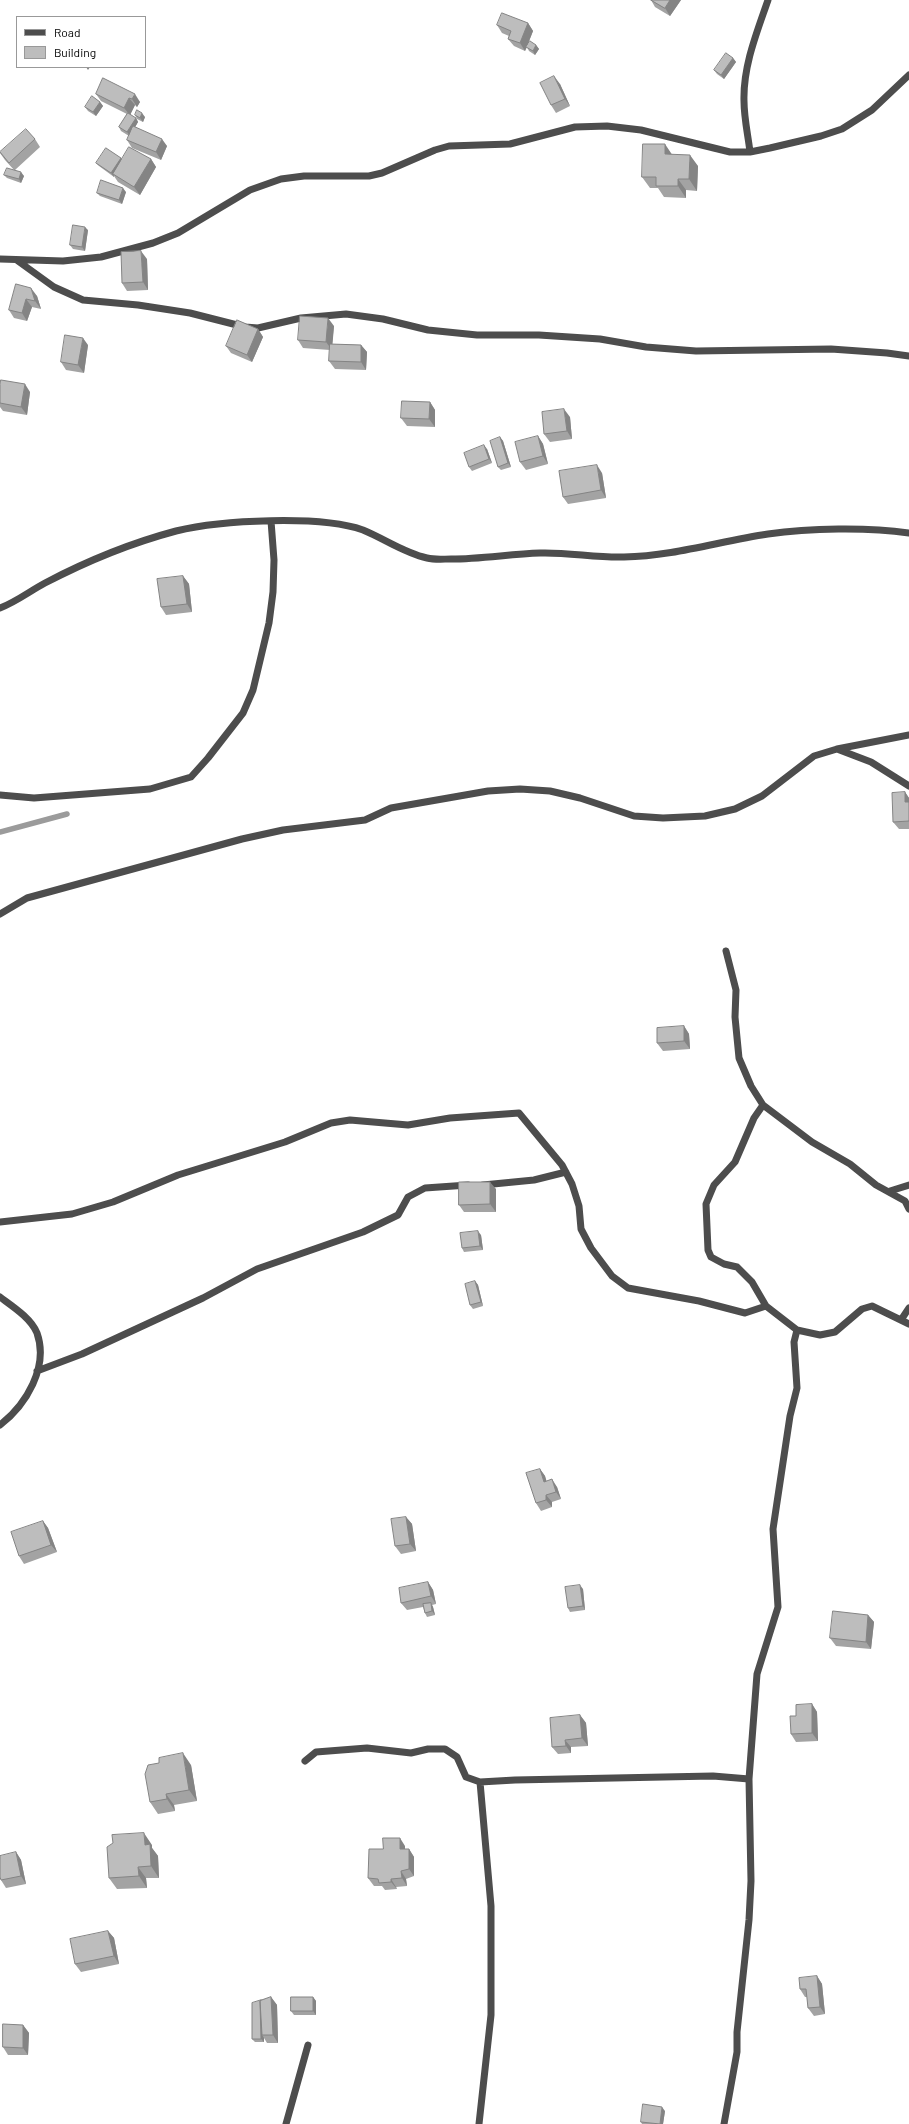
<!DOCTYPE html>
<style>
body{margin:0}
#map{position:relative;width:909px;height:2124px;overflow:hidden;background:#fff;font-family:Barlow,sans-serif}
canvas{display:block}
.legend{position:absolute;left:16px;top:16px;width:130px;height:52px;box-sizing:border-box;background:#fff;border:1px solid #999;margin:0;padding:5px 7px;list-style:none;font-size:12px;color:#000}
.legend li{display:flex;align-items:center;gap:8px;height:20px}
.legend b{width:20px;border:1px solid #999}
</style>
<div id="map">
<canvas width="909" height="2124"></canvas>
<ul class="legend">
<li><b style="height:5px;background:#4d4d4d"></b>Road</li>
<li><b style="height:11px;background:#bdbdbd"></b>Building</li>
</ul>
</div>
<script>
const context = document.querySelector('canvas').getContext('2d');
context.lineJoin = 'round';
function trace(path, color, width, dash) { context.strokeStyle = color; context.lineWidth = width; context.lineCap = dash ? 'butt' : 'round'; context.setLineDash(dash || []); context.stroke(path); }
function fill(path, color) { context.fillStyle = color; context.fill(path, 'evenodd'); }
trace(new Path2D(`
 M0,832L67,814`), '#9b9b9b', 5.5);
trace(new Path2D(`
 M750,152C748,135 744,118 744,101C743,66 757,32 768,0
 M0,259L63,261L101,257L153,243L178,233L250,190L281,179L304,176H369L382,173L435,150L449,146L510,144L575,127L607,126L641,130L730,152H750L770,148L821,136L842,129L872,110L909,75
 M18,261L54,287L83,300L138,305L190,313L245,327L258,328L301,318L346,314L383,319L428,330L477,335H539L600,339L646,347L696,351L831,349L887,353L909,356
 M0,608C16,602 30,591 45,583C87,561 131,543 176,531C221,520 320,515 363,530C385,539 404,553 427,558C435,560 443,559 451,559C481,559 510,554 540,553C568,552 596,558 624,557C674,556 720,541 768,534C809,528 868,527 909,533
 M837,749L871,762L909,786
 M0,795L34,798L150,789L191,777L208,758L243,713L253,690L269,623L273,592L274,560L271,521
 M0,914L27,898L242,839L283,830L365,820L391,808L488,791L520,789L550,791L580,798L634,816L663,818L705,816L735,809L762,796L814,756L837,749L909,735
 M726,951L736,990L735,1017L739,1058L751,1086L763,1105L812,1142L850,1164L876,1185L905,1201L909,1209
 M763,1105L754,1118L735,1162L714,1185L706,1204L708,1250L711,1257L724,1264L737,1267L752,1282L766,1306L797,1330L820,1335L835,1332L862,1309L872,1306L909,1324
 M483,1185L534,1180L566,1172
 M890,1191L909,1185
 M0,1222L72,1214L113,1202L178,1175L285,1142L331,1123L350,1120L408,1125L450,1118L519,1113L562,1165L572,1184L579,1206L581,1229L591,1248L612,1276L628,1288L699,1301L745,1313L766,1306
 M0,1297C12,1306 31,1318 37,1333C49,1367 26,1405 0,1425
 M901,1320L909,1308
 M37,1371L82,1354L203,1298L257,1269L363,1232L398,1215L408,1197L425,1188L468,1185
 M305,1761L316,1752L367,1748L411,1753L428,1749H445L457,1757L466,1777L480,1782L515,1780L713,1776L749,1779
 M286,2124L308,2045
 M479,2124L491,2015V1906L480,1782
 M724,2124L737,2052V2032L749,1920L751,1881L749,1779L757,1674L778,1607L773,1529L790,1416L797,1388L794,1342L797,1330`), '#4d4d4d', 7);
fill(new Path2D(`
 M651,0H681L670,16L655,7Z
 M528,23L533,31L528,44L536,45L539,49L535,55L529,51L527,47L525,51L514,46L508,39L509,36L502,33L497,25Z
 M733,58L736,62L724,79L717,74L714,70Z
 M103,78L140,102L137,107L135,105L130,115L136,118L138,122L135,127L167,146L161,160L132,148L127,140L129,136L121,131L119,127L127,114L101,101L96,94Z
 M560,84L570,106L556,113L551,105Z
 M100,102L103,106L96,116L88,111L85,107Z
 M135,115L145,117L143,122L137,119Z
 M35,139L40,147L15,170L24,176L21,183L7,178L4,175L14,170L5,160L0,153Z
 M672,154L698,166L697,191L686,190V198L664,197L658,188H650L642,177Z
 M121,158L122,159H151L156,167L140,195L118,182L114,176V177L99,166L96,163Z
 M126,192L122,204L100,196L97,193Z
 M88,230L85,251L73,249L70,245Z
 M147,259L148,290L127,291L122,283Z
 M16,284L37,296L41,309L32,307L27,321L14,318L9,310Z
 M334,326L332,344L361,345L367,352L366,370L335,369L329,361L330,350L303,348L298,340Z
 M258,329L263,337L252,362L231,353L226,346Z
 M88,345L84,373L66,370L61,362Z
 M0,385L30,392L27,415L3,411L0,407Z
 M430,402L435,410V427L407,426L401,418Z
 M570,417L572,439L550,442L544,434Z
 M538,436L543,444L548,464L526,470L520,462Z
 M500,437L503,441L511,467L501,470L498,467Z
 M487,449L492,463L472,471L469,467Z
 M602,473L606,498L568,504L563,497Z
 M183,576L189,584L192,612L166,615L161,607Z
 M905,792L909,798V829H899L893,822Z
 M684,1026L689,1034L690,1049L663,1051L657,1043Z
 M496,1189V1212H464L459,1205Z
 M481,1235L483,1250L464,1252L462,1248Z
 M475,1281L478,1285L483,1306L473,1309L470,1305Z
 M540,1469L545,1476L546,1481L557,1487L561,1499L552,1502V1507L541,1511L536,1503Z
 M406,1517L412,1524L416,1551L401,1554L395,1546Z
 M43,1521L48,1528L57,1552L24,1564L19,1556Z
 M428,1582L433,1590L436,1604L432,1605L433,1607L435,1615L427,1617L425,1613L423,1607L407,1610L401,1603Z
 M583,1589L585,1610L570,1612L568,1608Z
 M868,1615L874,1622L871,1649L836,1646L830,1638Z
 M812,1704L817,1712L818,1741L796,1742L791,1734L796,1716Z
 M580,1715L586,1723L588,1746L571,1747V1753L558,1754L552,1747Z
 M191,1765L197,1801L174,1805L175,1811L158,1814L150,1802Z
 M152,1845V1848L158,1856L159,1878H146L147,1888L117,1889L109,1878Z
 M405,1846V1849H409L414,1857V1876L406,1879L407,1886L396,1887L397,1889L385,1890L382,1886H374L368,1878L383,1849Z
 M16,1852L21,1860L26,1884L6,1888L1,1880Z
 M108,1931L114,1938L119,1964L81,1972L75,1964Z
 M817,1976L822,1984L825,2014L814,2016L808,2008L807,1997H805L800,1989Z
 M271,1997L277,2005L278,2043H267L264,2038V2042H255L252,2039L261,2000Z
 M313,1997L316,2001V2015H294L291,2011Z
 M23,2025L29,2033L28,2055H8L3,2047Z
 M665,2111L663,2124H642L641,2122Z`), '#a3a3a3');
fill(new Path2D(`
 M670,0H681L670,16L665,8Z
 M528,23L533,31L525,51L520,43Z
 M536,45L539,49L535,55L533,51Z
 M733,58L736,62L724,79L721,75Z
 M86,67H90L88,70Z
 M554,76L560,84L570,106L565,99Z
 M135,94L140,102L137,107L132,99Z
 M129,98L135,105L130,115L124,108Z
 M100,102L103,106L96,116L93,112Z
 M142,113L145,117L143,122L140,118Z
 M136,118L138,122L130,136L127,132Z
 M162,139L167,146L161,160L156,152Z
 M665,144L673,156L665,154Z
 M690,155L698,166L697,191L689,179Z
 M121,158L123,162L113,174L114,176V177L111,173Z
 M151,159L156,167L140,195L134,187Z
 M21,172L24,176L21,183L19,179Z
 M678,179L686,190V198L678,186Z
 M123,188L126,192L122,204L119,200Z
 M85,227L88,230L85,251L82,247Z
 M141,251L147,259L148,290L143,282Z
 M31,288L37,296L41,309L35,301Z
 M26,299L32,307L27,321L22,313Z
 M328,318L334,326L332,350L326,342Z
 M258,329L263,337L252,362L247,355Z
 M83,338L88,345L84,373L78,365Z
 M361,345L367,352L366,370L361,362Z
 M25,384L30,392L27,415L21,407Z
 M430,402L435,410V427L429,419Z
 M564,409L570,417L572,439L567,431Z
 M538,436L543,444L548,464L543,456Z
 M500,437L503,441L511,467L508,463Z
 M484,445L487,449L492,463L489,459Z
 M597,465L602,473L606,498L601,490Z
 M183,576L189,584L192,612L187,604Z
 M905,792L909,798V807L905,802Z
 M684,1026L689,1034L690,1049L684,1041Z
 M490,1182L496,1189V1212L490,1204Z
 M478,1231L481,1235L483,1250L480,1246Z
 M475,1281L478,1285L483,1306L481,1302Z
 M540,1469L545,1476L549,1489L544,1482Z
 M552,1479L557,1487L561,1499L556,1492Z
 M546,1495L552,1502V1507L546,1500Z
 M406,1517L412,1524L416,1551L410,1544Z
 M43,1521L48,1528L57,1552L51,1545Z
 M428,1582L433,1590L436,1604L431,1596Z
 M580,1585L583,1589L585,1610L583,1606Z
 M431,1603L433,1607L435,1615L432,1611Z
 M868,1615L874,1622L871,1649L866,1642Z
 M812,1704L817,1712L818,1741L812,1733Z
 M580,1715L586,1723L588,1746L582,1738Z
 M565,1740L571,1747V1753L566,1746Z
 M183,1753L191,1765L197,1801L189,1790Z
 M166,1794L174,1805L175,1811L167,1799Z
 M144,1833L152,1845V1848L158,1856L159,1878L151,1866L145,1845Z
 M400,1838L405,1846V1857L400,1849Z
 M409,1849L414,1857V1876L409,1869Z
 M16,1852L21,1860L26,1884L21,1876Z
 M138,1867L146,1878L147,1888L139,1876Z
 M401,1871L406,1879L407,1886L402,1878Z
 M391,1879L396,1887L397,1889L391,1882Z
 M108,1931L114,1938L119,1964L114,1956Z
 M817,1976L822,1984L825,2014L820,2007Z
 M271,1997L277,2005L278,2043L273,2035Z
 M313,1997L316,2001V2015L313,2011Z
 M261,2000L262,2035L264,2038V2042L261,2039Z
 M23,2025L29,2033L28,2055L23,2048Z
 M662,2107L665,2111L663,2124H660Z`), '#848484');
const building = new Path2D(`
 M651,0H670L665,8Z
 M502,13L528,23L520,43L508,39L511,31L497,25Z
 M530,41L536,45L533,51L526,47Z
 M726,53L733,58L721,75L714,70Z
 M554,76L565,99L551,105L540,83Z
 M103,78L135,94L132,99L129,98L124,108L96,94Z
 M92,96L100,102L93,112L85,107Z
 M137,110L142,113L140,118L135,115Z
 M128,113L136,118L127,132L119,127Z
 M133,126L162,139L156,152L127,140Z
 M26,129L35,139L9,163L0,152Z
 M643,144H665V154L690,155L689,179H678V186H656V177H642Z
 M129,147L151,159L134,187L113,174Z
 M106,148L121,158L111,173L96,163Z
 M7,168L21,172L19,179L4,175Z
 M101,180L123,188L119,200L97,193Z
 M73,225L85,227L82,247L70,245Z
 M141,251L143,282L122,283L121,252Z
 M16,284L31,288L35,301L26,299L22,313L9,310Z
 M300,316L328,318L326,342L298,340Z
 M237,320L258,329L247,355L226,346Z
 M65,335L83,338L78,365L61,362Z
 M330,344L361,345V362L329,361Z
 M1,380L25,384L21,407L0,403V385Z
 M402,401L430,402L429,419L401,418Z
 M564,409L567,431L544,434L542,412Z
 M538,436L543,456L520,462L515,442Z
 M500,437L508,463L498,467L490,441Z
 M484,445L489,459L469,467L464,453Z
 M597,465L601,490L563,497L559,471Z
 M183,576L187,604L161,607L157,579Z
 M905,792V802H909V821L893,822L892,793Z
 M684,1026V1041L657,1043V1028Z
 M459,1182H490V1204L459,1205Z
 M478,1231L480,1246L462,1248L460,1233Z
 M475,1281L481,1302L470,1305L465,1284Z
 M540,1469L544,1482L552,1479L556,1492L546,1495V1500L536,1503L526,1473Z
 M406,1517L410,1544L395,1546L391,1519Z
 M43,1521L51,1545L19,1556L11,1532Z
 M428,1582L431,1596L401,1603L399,1588Z
 M580,1585L583,1606L568,1608L565,1587Z
 M431,1603L432,1611L425,1613L423,1604Z
 M833,1611L868,1615L866,1642L830,1638Z
 M812,1704V1733L791,1734L790,1716H796V1705Z
 M580,1715L582,1738L565,1740L566,1746L552,1747L550,1718Z
 M183,1753L189,1790L166,1794L167,1799L150,1802L145,1774L148,1765L159,1763V1758Z
 M144,1833L145,1845L150,1844L151,1866L138,1867L139,1876L109,1878L107,1847L113,1843L112,1835Z
 M383,1838H400V1849H409V1869L401,1871L402,1878L391,1879V1882L379,1883L378,1879L368,1878L369,1849H383Z
 M16,1852L21,1876L1,1880L0,1877V1856Z
 M108,1931L114,1956L75,1964L70,1939Z
 M817,1976L820,2007L808,2008L806,1989H800L799,1978Z
 M271,1997L273,2035H262L260,2001Z
 M291,1997H313V2011H291Z
 M261,2000L260,2001L261,2039H252V2003Z
 M3,2024L23,2025V2048L3,2047Z
 M643,2104L662,2107L660,2124L641,2122Z`);
fill(building, '#bdbdbd');
trace(building, '#848484', 1);
</script>
